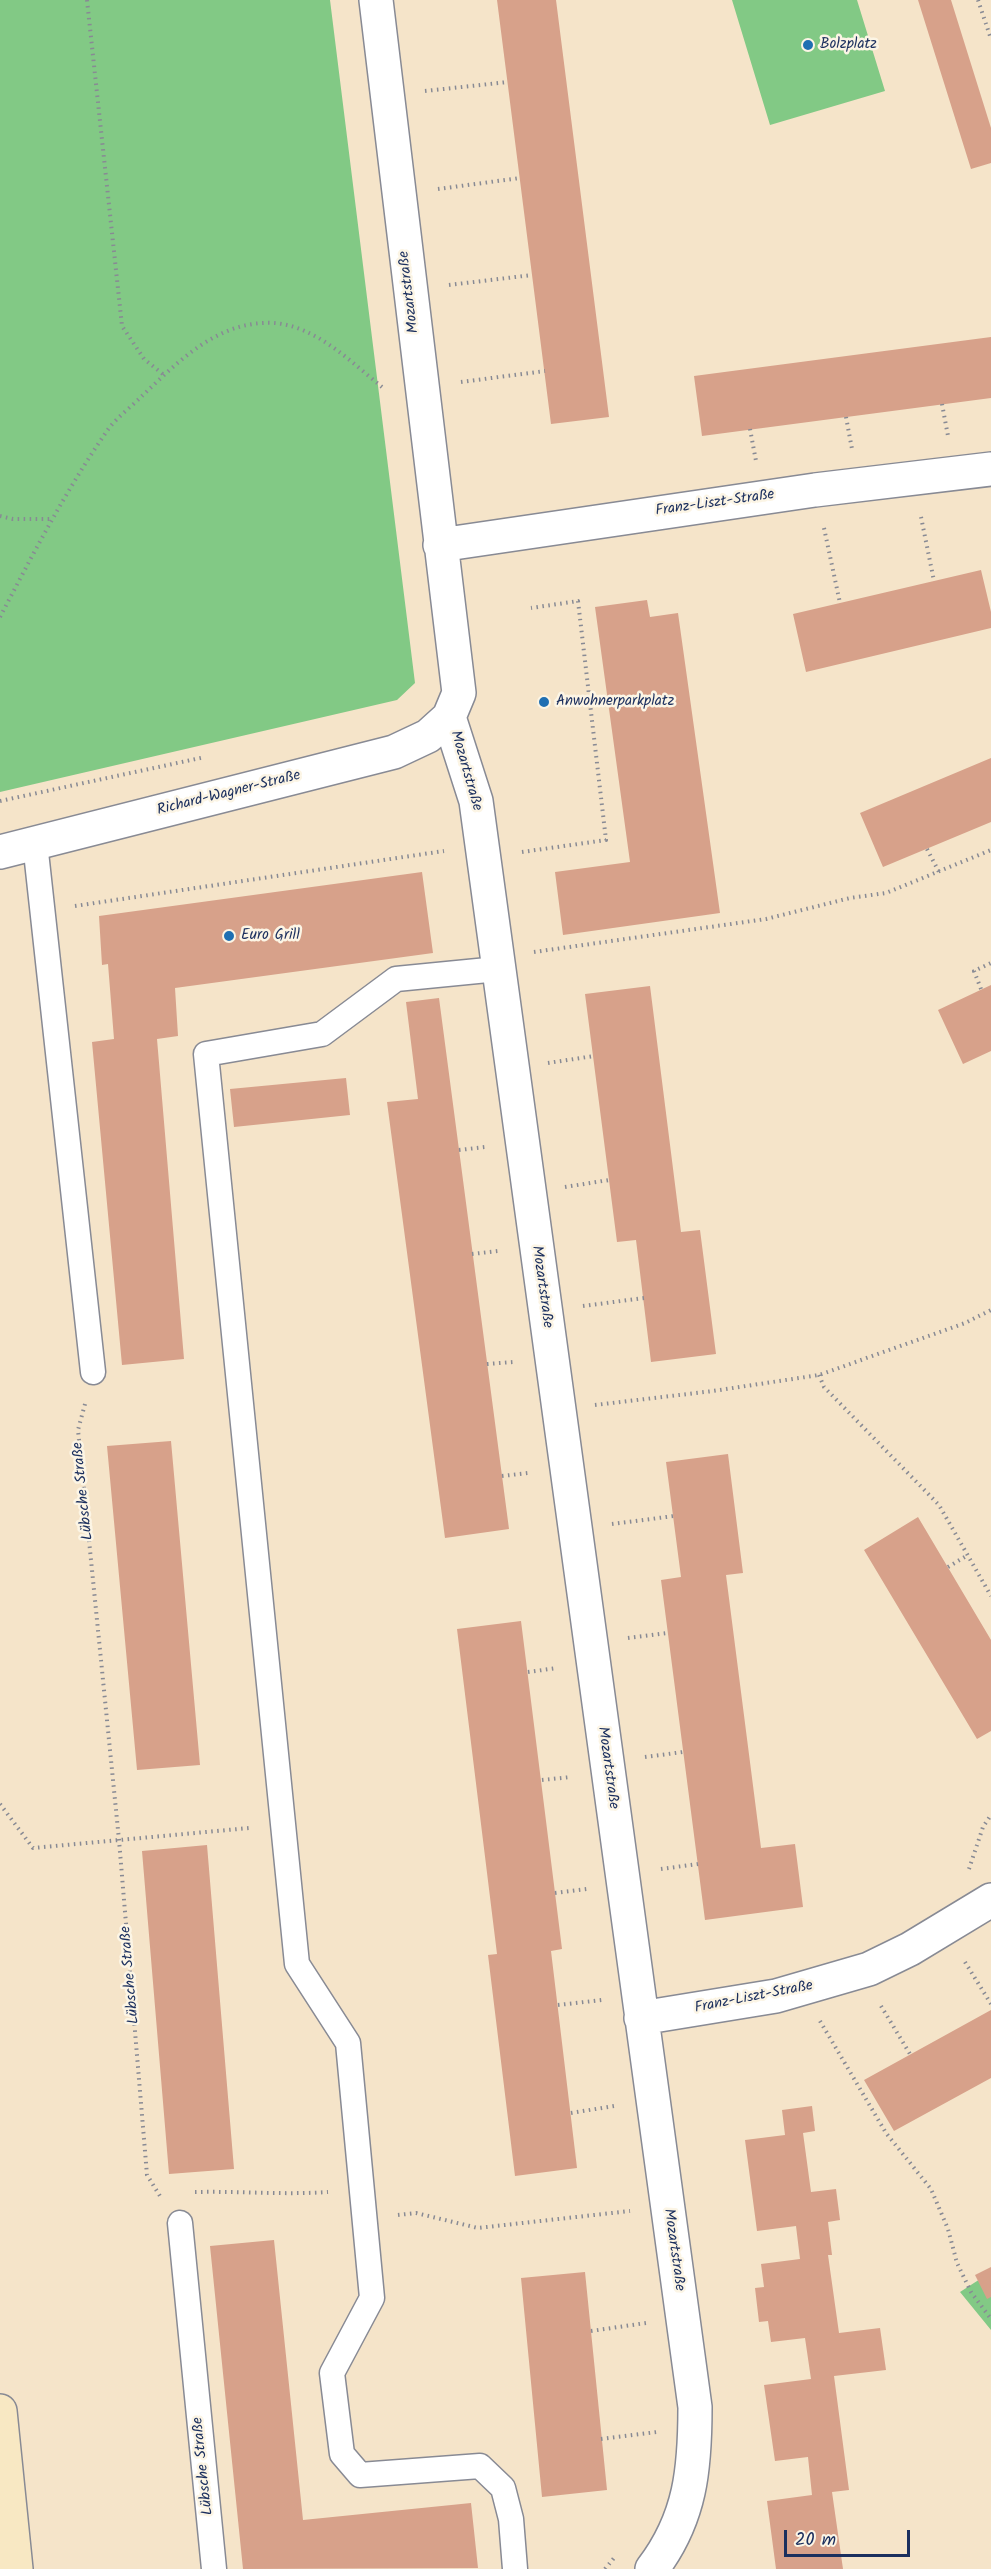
<!DOCTYPE html>
<html>
<head>
<meta charset="utf-8">
<style>
	body { margin:0 }
	#map { position:relative; width:991px; height:2569px; overflow:hidden; background:#f5e4c9; font-family:Kalam,sans-serif }
	canvas { display:block }
	.scale { position:absolute; left:784px; top:2530px; width:126px; height:27px; box-sizing:border-box; border:3px solid #1b2f5e; border-top:0; padding-left:8px; font-size:18px; line-height:21px; white-space:nowrap; color:#1b2f5e; -webkit-text-stroke:4px #fcf5e5; paint-order:stroke }
</style>
</head>
<body>
<div id="map">
<canvas width="991" height="2569"></canvas>
<div class="scale">20 m</div>
</div>
<script>
const c = document.querySelector('canvas').getContext('2d');
c.lineJoin = 'round';
function fill(path, color) {
  c.fillStyle = color;
  c.fill(path, 'evenodd');
}
function stroke(path, color, width, dash) {
  c.strokeStyle = color;
  c.lineWidth = width;
  c.lineCap = dash ? 'butt' : 'round';
  c.setLineDash(dash || []);
  c.stroke(path);
}
function label(font, color, halo, rows, align = 'center') {
  c.font = font + ' Kalam,sans-serif';
  c.lineWidth = 5;
  c.setLineDash([]);
  c.textBaseline = 'middle';
  c.strokeStyle = halo;
  c.fillStyle = color;
  for (const [text, x, y, turn = 0] of rows) {
    c.save();
    c.translate(x, y);
    c.rotate((+turn || 0) * Math.PI / 180);
    c.textAlign = isNaN(turn) ? turn : align;
    if (halo) c.strokeText(text, 0, 0);
    c.fillText(text, 0, 0);
    c.restore();
  }
}
fill(new Path2D(`
	M0 0H330L415 683 397 700 0 792Z
	M732 0H857L885 91 770 125Z
	M991 2272V2330L960 2292Z`), '#82c985');
fill(new Path2D(`
	M497 0H556L609 417 551 424Z
	M918 0H951L991 128V163L971 169Z
	M991 337V398L702 436 694 376Z
	M981 570 991 612V628L806 672 793 614Z
	M647 600 650 617 678 613 720 913 563 935 555 872 630 862 595 607Z
	M991 758V822L883 867 860 813Z
	M422 872 433 953 175 988 178 1036 157 1039 184 1359 122 1365 92 1042 114 1039 108 964 102 965 99 916Z
	M991 985V1051L963 1064 938 1010Z
	M650 986 681 1232 700 1230 716 1354 651 1362 636 1240 617 1242 585 994Z
	M439 998 509 1529 445 1538 387 1102 418 1099 406 1002Z
	M346 1078 350 1115 234 1127 230 1089Z
	M171 1441 200 1765 137 1770 107 1446Z
	M728 1454 743 1573 726 1575 761 1848 795 1844 803 1907 705 1920 661 1580 681 1577 666 1462Z
	M918 1517 991 1640V1731L977 1739 864 1550Z
	M521 1621 562 1949 551 1951 577 2168 515 2176 488 1955 497 1954 457 1629Z
	M207 1845 234 2169 169 2174 142 1851Z
	M991 2010V2078L894 2131 864 2080Z
	M812 2106 815 2131 803 2133 811 2192 836 2189 840 2220 828 2222 832 2255H828L839 2333 880 2328 886 2370 834 2376 849 2490 832 2492 843 2569H776L767 2501 812 2495 808 2457 775 2461 764 2385 811 2379 805 2338 771 2342 768 2321 759 2322 755 2288 764 2287 761 2264 800 2259 796 2226 757 2231 745 2140 785 2135 782 2110Z
	M274 2240 303 2520 471 2503 478 2568 243 2569 210 2246Z
	M991 2267V2297L987 2299 975 2275Z
	M585 2272 607 2490 542 2497 521 2278Z`), '#d7a18a');
const lane = new Path2D(`
	M35 843 93 1372
	M498 969 396 979 322 1034 206 1054 297 1964 348 2043 372 2298 332 2373 342 2454 360 2475 480 2466 503 2488 511 2519 515 2569
	M180 2223 214 2569`);
const street = new Path2D(`
	M376 0 459 693 449 717 476 801 695 2407C695 2468 691 2518 652 2569
	M440 545 815 490 991 469
	M0 852 394 752 428 736 449 717
	M641 2018 776 1996 869 1969 910 1949 991 1900`);
const secondary = new Path2D(`
	M0 2411 16 2569`);
stroke(lane, '#888a94', 27);
stroke(street, '#888a94', 36);
stroke(secondary, '#888a94', 36);
stroke(new Path2D(`
	M87 0 122 326 144 359 164 375
	M978 0 991 39
	M425 91 508 82
	M438 189 520 178
	M449 285 532 275
	M461 382 545 371
	M942 404 948 436
	M846 417 852 449
	M750 429 756 461
	M0 516 13 519H51
	M921 517 934 581
	M824 528 840 603
	M0 617C33 554 66 490 107 431 116 418 131 407 142 396 179 361 218 320 274 323 316 326 351 362 382 387
	M0 801 205 757
	M927 849 939 872
	M522 852 606 840 578 601 531 608
	M75 906 444 851
	M534 952 766 919 850 898 886 893 991 850
	M981 989 974 971 991 963
	M548 1063 594 1056
	M459 1150 485 1147
	M565 1187 609 1180
	M472 1254 498 1251
	M583 1306 644 1298
	M487 1364 513 1362
	M819 1375 824 1387 939 1505 991 1596
	M85 1404 78 1430 119 1840 147 2175 160 2196
	M595 1405 713 1391 819 1375 965 1323 991 1310
	M502 1476 528 1473
	M612 1524 674 1516
	M948 1567 968 1555
	M628 1638 668 1633
	M528 1672 557 1668
	M645 1757 683 1752
	M542 1780 571 1777
	M0 1804 33 1848 249 1828
	M661 1869 698 1864
	M969 1869 983 1827 991 1815
	M555 1893 587 1889
	M965 1962 991 2004
	M558 2005 602 2000
	M881 2006 910 2054
	M820 2021 886 2133 931 2189 948 2229 957 2263 971 2292 991 2319
	M571 2113 614 2106
	M195 2192C239 2191 283 2195 328 2192
	M398 2215 416 2213 478 2228 630 2211
	M591 2331 646 2323
	M601 2439 657 2432
	M605 2569 614 2558`), '#888a94', 4, [1.5, 4.5]);
stroke(lane, '#fff', 24);
stroke(street, '#fff', 33);
stroke(secondary, '#f8e8c3', 33);
for (const [x, y, r, color] of [
	[808,45,6,"#1f6fb2"],
	[544,702,6,"#1f6fb2"],
	[229,936,6,"#1f6fb2"]
]) {
  const dot = new Path2D();
  dot.arc(x, y, r, 0, 2 * Math.PI);
  c.fillStyle = color;
  c.fill(dot);
  stroke(dot, '#fcf5e5', 2);
}
label('15px', '#1b2f5e', '#fcf5e5', [
	["Bolzplatz",820,45],
	["Anwohnerparkplatz",556,702],
	["Euro Grill",241,936]
], 'left');
label('15px', '#1b2f5e', '#fcf5e5', [
	["Mozartstraße",410,292,-97],
	["Franz-Liszt-Straße",715,504,-8],
	["Mozartstraße",465,771,74],
	["Richard-Wagner-Straße",229,794,-14],
	["Mozartstraße",541,1287,82],
	["Lübsche Straße",84,1491,-96],
	["Mozartstraße",607,1768,82],
	["Lübsche Straße",131,1975,-95],
	["Franz-Liszt-Straße",754,1998,-11],
	["Mozartstraße",673,2250,82],
	["Lübsche Straße",204,2466,-96]
]);
</script>
</body>
</html>
